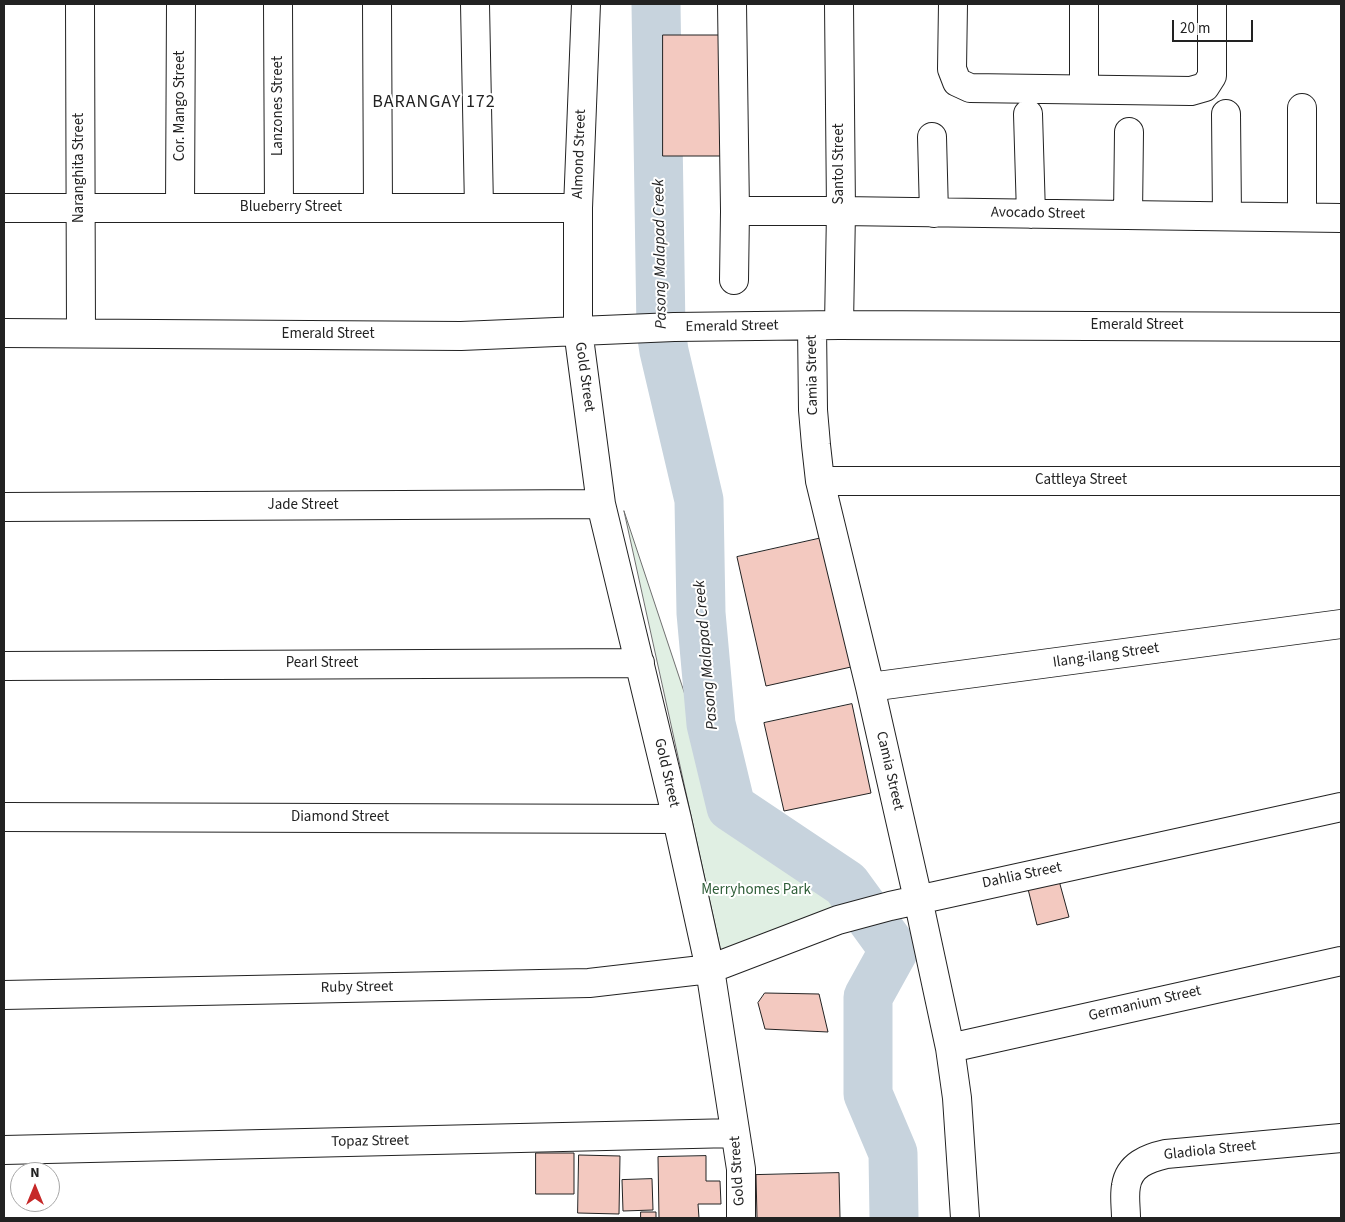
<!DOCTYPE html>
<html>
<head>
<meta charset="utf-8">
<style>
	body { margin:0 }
	#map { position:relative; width:1345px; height:1222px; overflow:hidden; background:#fff; font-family:"Source Sans 3",sans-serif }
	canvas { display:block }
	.frame { position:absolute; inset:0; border:5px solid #222; pointer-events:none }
	.north { position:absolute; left:10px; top:1162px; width:50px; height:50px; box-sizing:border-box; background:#fff; border:1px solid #a7a7a7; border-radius:50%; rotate:0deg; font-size:14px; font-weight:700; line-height:20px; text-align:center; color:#222 }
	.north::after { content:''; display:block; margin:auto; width:18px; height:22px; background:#c62828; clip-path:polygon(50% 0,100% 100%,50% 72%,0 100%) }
	.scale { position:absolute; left:1172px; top:20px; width:81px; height:22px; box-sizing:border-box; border:2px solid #222; border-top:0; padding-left:6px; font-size:15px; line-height:18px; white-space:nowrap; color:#222; -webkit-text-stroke:4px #fff; paint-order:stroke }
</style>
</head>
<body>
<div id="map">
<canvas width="1345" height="1222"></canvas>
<div class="frame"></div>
<div class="north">N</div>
<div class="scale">20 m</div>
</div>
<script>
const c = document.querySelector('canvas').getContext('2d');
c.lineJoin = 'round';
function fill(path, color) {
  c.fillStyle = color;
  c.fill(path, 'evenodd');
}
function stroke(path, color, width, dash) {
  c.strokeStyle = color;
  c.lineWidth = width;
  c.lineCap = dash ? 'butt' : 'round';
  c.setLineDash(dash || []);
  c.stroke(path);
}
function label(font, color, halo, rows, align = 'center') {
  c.font = font + ' "Source Sans 3",sans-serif';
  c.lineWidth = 4;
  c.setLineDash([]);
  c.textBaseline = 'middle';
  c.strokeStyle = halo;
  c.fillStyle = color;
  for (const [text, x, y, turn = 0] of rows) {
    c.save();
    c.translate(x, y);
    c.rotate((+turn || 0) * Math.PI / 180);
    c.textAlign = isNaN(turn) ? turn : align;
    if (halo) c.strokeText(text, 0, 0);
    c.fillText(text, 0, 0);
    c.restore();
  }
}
const green = new Path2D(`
	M624 511 726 818 811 870 835 887 848 912 721 950Z`);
fill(green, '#e0efe3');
stroke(green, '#6f6f6f', 1);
stroke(new Path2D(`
	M656 4 661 331 664 351 699 500 701 613 711 724 731 807 846 884 894 950 868 997V1094L893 1153 894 1218`), '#c7d3dd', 49);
const building = new Path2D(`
	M663 35H727V156H663Z
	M822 538 851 667 766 686 737 557Z
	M852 704 871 793 784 811 764 723Z
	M1058 877 1069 917 1037 925 1027 885Z
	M765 993 819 994 828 1032 765 1029 758 1003Z
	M536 1153H574V1194H536Z
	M579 1155 620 1156 619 1214 578 1213Z
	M706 1156V1181H720L721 1204H698L699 1218H659L658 1157Z
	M839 1173 840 1218H757L756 1175Z
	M652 1179 653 1210 623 1211 622 1180Z
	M641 1212H656V1218H641Z`);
fill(building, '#f3c9c0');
stroke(building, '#222', 1);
const minor = new Path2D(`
	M80 4 81 333
	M278 4 279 208
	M377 4 378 208
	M475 4 479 208
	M586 4 578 208V330L601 504 677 819 710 969 741 1169V1218
	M732 4 735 211 734 280
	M953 4 952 69 957 82 970 88 1191 91 1205 87 1212 76V4
	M1084 89V4
	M1302 108V217
	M1028 114 1031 214
	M1226 114 1227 216
	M932 137 934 213
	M4 208H578
	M180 208 181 4
	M735 211H841L1341 218
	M1128 215 1129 132
	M839 325 841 211 839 4
	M812 326 813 410 816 445 820 481 870 687 918 899 950 1048 957 1098 965 1218
	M4 333 461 336 674 327 839 325 1341 327
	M820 481H1341
	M4 507 601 504
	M4 666 640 663
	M870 687 1341 624
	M4 817 677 819
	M4 995 589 983 710 969 838 920 890 906 1341 807
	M950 1048 1341 961
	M4 1150 735 1133
	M1126 1218C1126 1208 1124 1196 1126 1186 1129 1165 1148 1158 1166 1154L1341 1138`);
stroke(minor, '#222', 30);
stroke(minor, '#fff', 28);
label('15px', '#222', '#fff', [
	["Cor. Mango Street",181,106,-90],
	["Lanzones Street",279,106,-90],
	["Almond Street",580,154,-88],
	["Santol Street",840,164,-90],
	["Naranghita Street",80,168,-90],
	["Blueberry Street",291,208],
	["Avocado Street",1038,214,1],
	["Emerald Street",1137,326],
	["Emerald Street",732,327,-1],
	["Emerald Street",328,335],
	["Camia Street",813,375,-91],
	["Gold Street",584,377,82],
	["Cattleya Street",1081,481],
	["Jade Street",303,506],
	["Ilang-ilang Street",1106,656,-8],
	["Pearl Street",322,664],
	["Camia Street",889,771,77],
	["Gold Street",666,773,77],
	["Diamond Street",340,818],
	["Dahlia Street",1022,876,-12],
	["Ruby Street",357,988,-1],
	["Germanium Street",1145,1004,-13],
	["Topaz Street",370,1142,-1],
	["Gladiola Street",1210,1151,-6],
	["Gold Street",738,1171,-94]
]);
label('15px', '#2f5e38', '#fff', [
	["Merryhomes Park",756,891]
]);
label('italic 16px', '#222', '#fff', [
	["Pasong Malapad Creek",661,254,-91],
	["Pasong Malapad Creek",707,655,-95]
]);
c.letterSpacing = '1px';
label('18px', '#222', '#fff', [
	["BARANGAY 172",434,103]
]);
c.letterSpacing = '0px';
</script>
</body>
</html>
